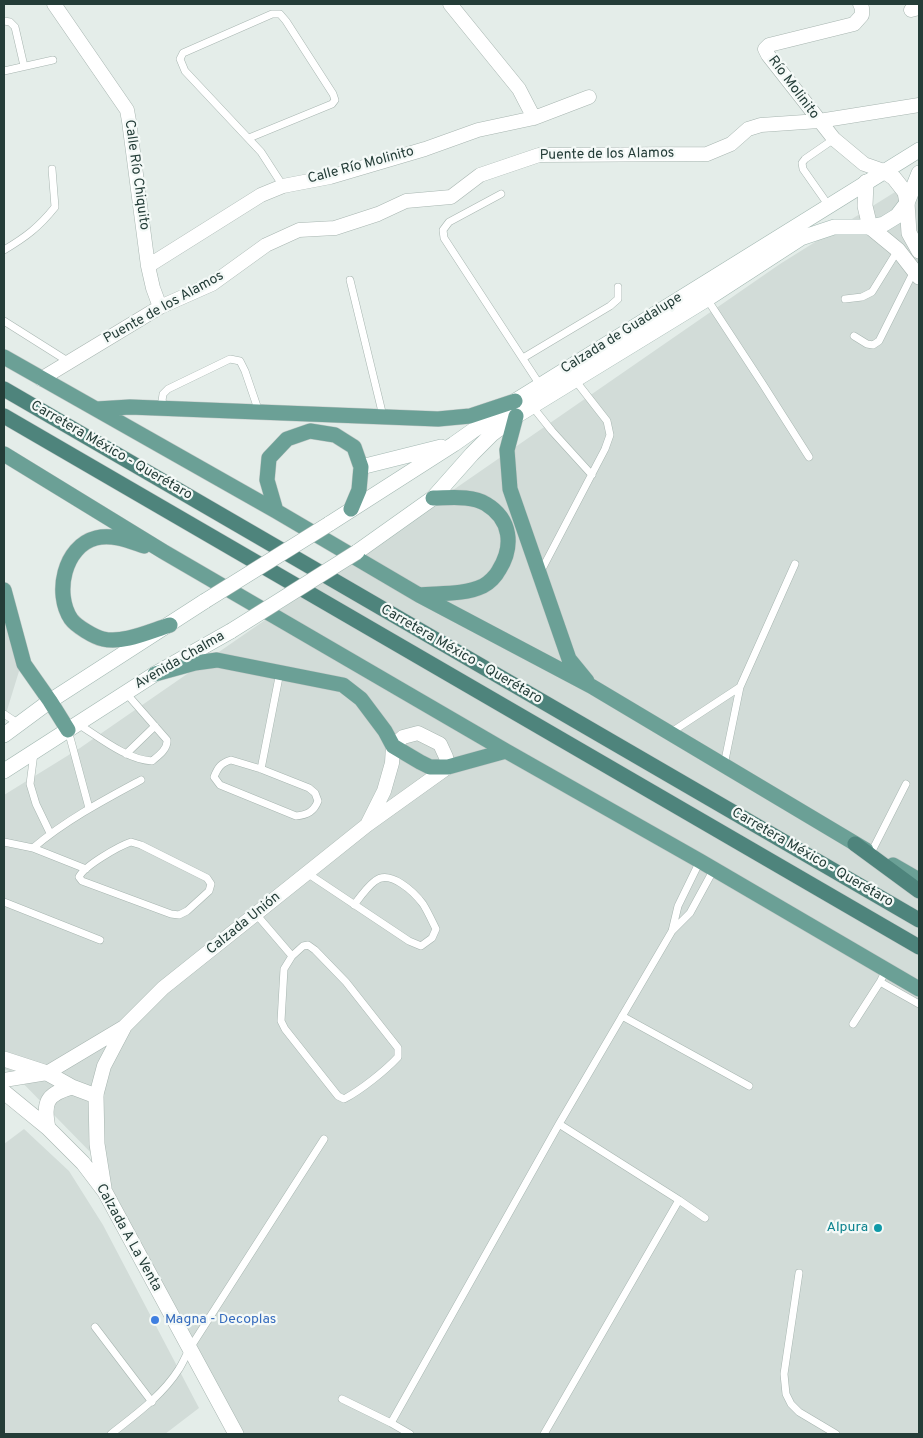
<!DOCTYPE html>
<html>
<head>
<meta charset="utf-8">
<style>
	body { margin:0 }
	#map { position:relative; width:923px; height:1438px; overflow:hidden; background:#e4ede9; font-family:Overpass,sans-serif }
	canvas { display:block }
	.frame { position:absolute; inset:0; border:5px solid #243d38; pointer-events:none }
</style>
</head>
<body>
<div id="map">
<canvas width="923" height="1438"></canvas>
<div class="frame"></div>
</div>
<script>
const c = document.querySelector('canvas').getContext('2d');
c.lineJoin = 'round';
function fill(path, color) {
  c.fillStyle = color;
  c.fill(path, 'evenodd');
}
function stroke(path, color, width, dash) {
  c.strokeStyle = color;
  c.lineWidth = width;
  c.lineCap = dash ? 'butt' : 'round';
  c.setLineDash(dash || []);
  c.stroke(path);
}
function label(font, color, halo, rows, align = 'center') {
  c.font = font + ' Overpass,sans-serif';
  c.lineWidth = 4.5;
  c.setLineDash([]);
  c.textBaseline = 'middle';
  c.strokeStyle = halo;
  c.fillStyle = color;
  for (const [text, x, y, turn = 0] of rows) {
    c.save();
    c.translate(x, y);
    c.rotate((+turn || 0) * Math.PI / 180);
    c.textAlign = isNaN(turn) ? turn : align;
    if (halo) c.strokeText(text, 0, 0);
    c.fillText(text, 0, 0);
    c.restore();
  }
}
fill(new Path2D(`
	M919 177V1434H237L97 1159 12 1072 4 1069V795L80 748 780 264Z
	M4 613 20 668 4 720Z
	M24 1129 69 1171 103 1225 199 1408 165 1434H4V1144Z`), '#d2dcd8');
const service = new Path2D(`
	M4 21 10 22 15 27 24 66
	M4 71 53 60
	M249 138 332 104 335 100 333 94 286 21 280 14H272L183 53 180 59 185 71 261 152 283 186
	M501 194 449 222 443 230 444 238 540 385
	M829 206 803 169 802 163 805 159 834 139
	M4 250C26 237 39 227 55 207L52 169
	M350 280 383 416
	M707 299 762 383 809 457
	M845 299 862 297 872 292 898 250
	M4 321 69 362
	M854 336 867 344 873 345 879 341 914 271
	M523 358 610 306 618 299V287
	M532 406 552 431 592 475
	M166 408 162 401 163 394 168 389 230 359 240 361 245 371 259 412
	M540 573 605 449 610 435 607 421 575 380
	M4 714 19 724
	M78 724C99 737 127 760 152 761 158 756 168 749 167 740L126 693
	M68 730 89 808
	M670 733 740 687
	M34 753 30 784 36 804 50 833
	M126 754 155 726
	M231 760 261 769 309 788 315 793 318 801C314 811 308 815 296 816L220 785 214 777C218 767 221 763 231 760Z
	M724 765 740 687 795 564
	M261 769 280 672
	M4 842 33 848 86 869
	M131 842 141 845 207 878 211 884 209 891 187 911 179 915 171 914 82 881 79 877C84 866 119 846 131 842Z
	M33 848C66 820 104 800 141 780
	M871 853 906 784
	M307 873 409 941 421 946 432 938 436 929C432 921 428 912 423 904 414 892 390 869 375 881 367 887 360 897 354 905
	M4 902 100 940
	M256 914 292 956
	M672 931 678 906 700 861
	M308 945 315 950 346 982 398 1048V1057C385 1071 361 1090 344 1099L338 1096 285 1029 281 1021 284 969 292 956 303 946Z
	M886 970 880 982 919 1004
	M622 1016 749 1086
	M853 1024 880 982
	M559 1124 679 1200 705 1218
	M799 1273 784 1374 786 1394 791 1404 799 1412 836 1434
	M95 1327 152 1402
	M342 1399 391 1423 410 1434
	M391 1423 559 1124 672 931 690 913 714 869
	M111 1434C135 1415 162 1396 179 1369 183 1363 186 1355 190 1348L324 1139
	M544 1434 679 1200`);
const minor = new Path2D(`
	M54 4 127 110 129 121 148 266 153 288 160 307
	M450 4 519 89 534 118
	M860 4 862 8V15L854 24 769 45 765 49 768 55 834 139 864 164 884 171
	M911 10 919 8
	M148 266 261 195 283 186 330 177 425 149 478 130 534 118 589 97
	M41 379 160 307 212 284 266 245 299 230 335 228 378 214 406 201 451 197 480 175 539 155 707 154 731 144 748 129 761 125 819 121 919 105
	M4 1080 47 1073 124 1027 163 988 307 873 367 825 448 767 446 757 440 744 418 733 403 737 393 746 392 763 384 791 367 825
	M96 1096 104 1066 124 1028`);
const tertiary = new Path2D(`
	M884 171 894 178 905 192 907 203 909 233 919 251
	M866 182 865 206 870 227 898 250 919 277
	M4 1059 47 1073 72 1087 96 1096 97 1144 104 1188
	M4 1092 48 1128 83 1163 105 1192 236 1434
	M48 1128C43 1103 46 1094 72 1087`);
const secondary = new Path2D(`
	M361 467 441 447
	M329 524 454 444 515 401 919 150
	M357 552 433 498 472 454 492 434 516 416 707 299 801 238 834 227H870L884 224 897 216 907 203 919 173
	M4 735 50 701 205 601
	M4 771 155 674 231 631`);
const primary = new Path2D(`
	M4 357 276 511 419 595 591 686 866 850
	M97 409 130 407 438 419 470 416 515 401
	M516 416 507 450 510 489 569 659 587 681
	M4 454 164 552 506 751 700 861 919 989
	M276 511 267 480 269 458 287 439 310 431 335 435 354 447 361 467 359 490 351 509
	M144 546C129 541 113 534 96 538 64 546 54 594 71 619 76 626 94 637 103 639 123 644 150 631 170 625
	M4 590 24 664 50 701 68 730
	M419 595C440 593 464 595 483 586 489 583 496 576 499 570 514 546 511 519 486 504 472 495 449 498 433 498
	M155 674 195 663 217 660 343 685 361 699 385 731 393 746 420 762 430 767H448L506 751
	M893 865 919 880`);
const trunk = new Path2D(`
	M4 389 919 920
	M4 416 919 947
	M855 844 919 891`);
stroke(service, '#a7b5b0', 8);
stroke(minor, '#a7b5b0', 15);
stroke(tertiary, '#a7b5b0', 16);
stroke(secondary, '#a3b8b2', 16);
stroke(primary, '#c2c9c7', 16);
stroke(trunk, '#c2c9c7', 16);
stroke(service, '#fff', 7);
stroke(minor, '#fff', 14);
stroke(tertiary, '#fff', 15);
stroke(secondary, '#fff', 15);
stroke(primary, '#6ba096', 15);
stroke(trunk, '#4e847c', 15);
const secondaryBridge = new Path2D(`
	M205 601 329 524
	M231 631 357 552`);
stroke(secondaryBridge, '#a3b8b2', 16, []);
stroke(secondaryBridge, '#fff', 15);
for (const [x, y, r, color] of [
	[878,1228,5,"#0f9aa8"],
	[155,1320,5,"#3f7fe0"]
]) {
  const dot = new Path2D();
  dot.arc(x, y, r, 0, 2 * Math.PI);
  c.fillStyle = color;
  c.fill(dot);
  stroke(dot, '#f4f9f7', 2);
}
label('14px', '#243d38', '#f4f9f7', [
	["Río Molinito",793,88,53],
	["Puente de los Alamos",607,155,-1],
	["Calle Río Molinito",361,166,-15],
	["Calle Río Chiquito",136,175,82],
	["Puente de los Alamos",164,308,-29],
	["Calzada de Guadalupe",622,334,-32],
	["Carretera México - Querétaro",111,451,30],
	["Carretera México - Querétaro",461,655,30],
	["Avenida Chalma",180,661,-30],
	["Carretera México - Querétaro",812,858,30],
	["Calzada Unión",244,924,-39],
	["Calzada A La Venta",128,1238,61]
]);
label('14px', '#0d838f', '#f4f9f7', [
	["Alpura",868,1228]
], 'right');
label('14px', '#366cbe', '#f4f9f7', [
	["Magna - Decoplas",165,1320]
], 'left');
</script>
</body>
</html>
